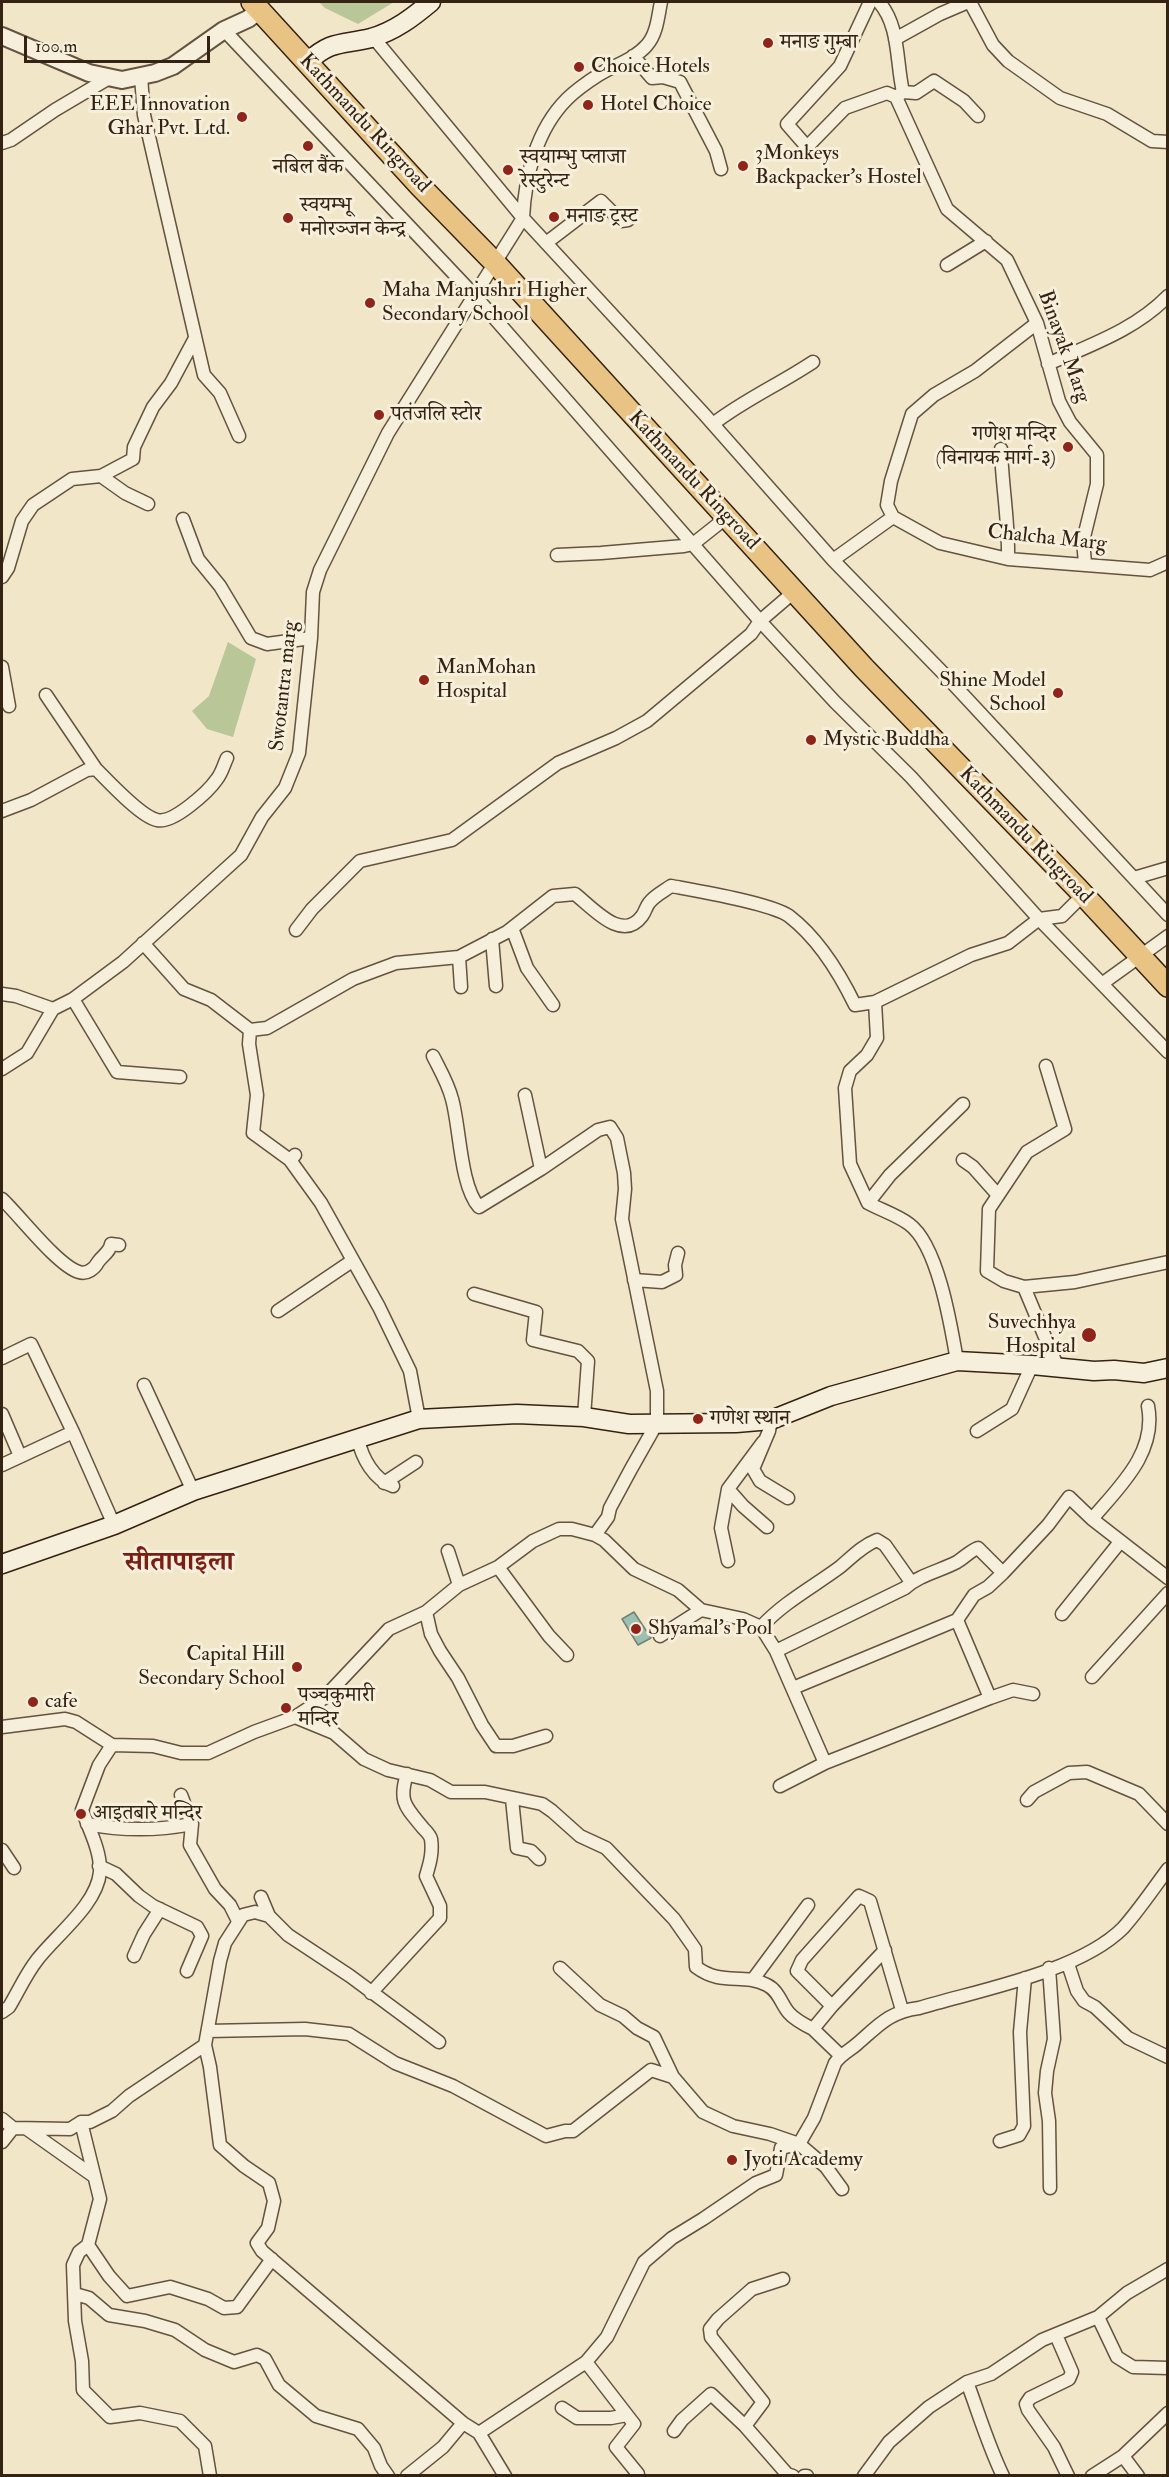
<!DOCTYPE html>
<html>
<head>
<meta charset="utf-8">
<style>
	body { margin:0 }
	#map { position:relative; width:1169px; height:2477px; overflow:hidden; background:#f1e6c8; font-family:"IM FELL Double Pica",serif }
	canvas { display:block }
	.frame { position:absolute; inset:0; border:3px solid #342212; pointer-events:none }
	.scale { position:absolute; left:24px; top:36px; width:186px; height:27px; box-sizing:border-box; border:3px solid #342212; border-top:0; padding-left:8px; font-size:18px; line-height:21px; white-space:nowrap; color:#342212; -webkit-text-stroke:4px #f6efdb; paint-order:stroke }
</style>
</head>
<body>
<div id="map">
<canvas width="1169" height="2477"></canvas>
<div class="frame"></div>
<div class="scale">100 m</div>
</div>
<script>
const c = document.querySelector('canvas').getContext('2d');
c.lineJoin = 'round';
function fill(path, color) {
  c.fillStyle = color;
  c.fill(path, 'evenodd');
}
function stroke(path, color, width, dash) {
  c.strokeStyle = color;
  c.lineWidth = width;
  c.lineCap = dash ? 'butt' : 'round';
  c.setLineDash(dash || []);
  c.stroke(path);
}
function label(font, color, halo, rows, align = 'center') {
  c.font = font + ' "IM FELL Double Pica","Noto Serif Devanagari",serif';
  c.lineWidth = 6;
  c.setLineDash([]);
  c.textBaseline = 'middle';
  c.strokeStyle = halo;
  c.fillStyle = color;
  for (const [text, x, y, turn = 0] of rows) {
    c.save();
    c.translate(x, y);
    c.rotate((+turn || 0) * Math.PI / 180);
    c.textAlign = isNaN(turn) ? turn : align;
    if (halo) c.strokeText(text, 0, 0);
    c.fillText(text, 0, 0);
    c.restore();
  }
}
fill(new Path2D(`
	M319 2H394L358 24 325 8Z
	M228 642 256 659 233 737 207 729 192 711 209 696Z`), '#b8c698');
const water = new Path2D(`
	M634 1612 651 1638 638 1645 622 1619Z`);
fill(water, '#9bc0b2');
stroke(water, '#728172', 1.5);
const minor = new Path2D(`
	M870 2 840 66 787 124 807 147 845 108 887 93 896 97
	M879 2C900 26 896 62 903 92L896 97 947 209 1007 260 1037 323 1059 401 1070 422 1097 455V484L1083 541 1085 563
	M970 2 993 45 1008 61 1060 98 1107 114 1152 141 1168 142
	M224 30 475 296 760 621 835 702 911 777 1039 919 1168 1052
	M373 37 523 218 704 414 833 560 943 673 1168 915
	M895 39 940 14 968 2
	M633 56 652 78 663 77 680 82 716 151 721 169
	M141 77 144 115 204 375 220 393 239 436
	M903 92 916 93 934 81 964 101 978 116
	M2 143 11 140 55 110 109 78
	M546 243 601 201 621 221 628 220
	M947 265 986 241
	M1048 364C1090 345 1135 330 1168 296
	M713 424C744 400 780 384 813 362
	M1001 449C1002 486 1009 522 1008 559
	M101 476 125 493 148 504
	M893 517 887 505 891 481 912 414 934 395 975 371 1037 323
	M183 519 198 559 220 586 251 638 267 644 311 638
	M557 555 601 553 684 546 693 544 727 517
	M833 560 893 517 940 543 1008 559 1150 570 1168 562
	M2 577 8 568 22 521 33 505 72 479 101 476 133 459 134 447 153 407 171 383 194 340
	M2 667 9 706
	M46 695 96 769
	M2 811 31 800 87 770 96 769C108 781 141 817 157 820 173 824 208 792 217 779 222 773 224 764 227 758
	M1134 878 1168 868
	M512 928 527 968 553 1005
	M296 930 312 909 360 861 452 840 558 763 616 738 647 721 751 634 760 621 795 591
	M492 939 496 986
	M143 943 184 989 211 1000 250 1030 267 1028 353 979 396 963 459 957 507 932 553 896 575 894C593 908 622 943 642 916 645 912 646 907 649 903 654 896 664 891 671 886 698 891 770 903 789 916 819 939 839 972 855 1005L875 1002 971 955 1008 943 1039 919 1062 916 1083 895
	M459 957 461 987
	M1103 983 1168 936
	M2 994 16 996 53 1009
	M73 999 117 1072 180 1077
	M875 1002 877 1038 867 1055 850 1071 845 1088 850 1164 868 1203 890 1175 963 1104
	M250 1030 249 1044 257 1095 253 1133 290 1160
	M433 1056C440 1070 448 1083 452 1099 460 1127 460 1186 479 1207L541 1169 598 1130 610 1127 617 1138 624 1173 625 1189 622 1219 657 1391V1423L631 1469 610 1508 608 1517 595 1535
	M1046 1066 1065 1129 1027 1152 989 1209 987 1271 1004 1281 1024 1287 1075 1282 1168 1262
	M2 1069 27 1053 53 1009 73 999 123 962 241 855 262 817 285 788 299 753 311 638 313 592 320 570 388 433 523 218C525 177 536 130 567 99 576 90 589 81 600 74 615 65 635 59 647 45 657 34 658 16 661 2
	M525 1095 541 1169
	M295 1155 290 1160 321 1203 379 1307 410 1371 419 1419
	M963 1160 973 1167 997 1194
	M2 1199C20 1216 58 1266 79 1272 87 1275 95 1268 98 1262 103 1255 110 1252 111 1244L119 1245
	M868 1203C881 1210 897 1215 909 1224 938 1245 951 1326 957 1361
	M634 1280 662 1282 676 1275 675 1265 678 1253
	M1024 1287 1058 1368
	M474 1294 536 1312 533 1340 578 1351 588 1361 584 1417
	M278 1311 352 1261
	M2 1358 31 1344 73 1432 2 1465
	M144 1385 193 1491
	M2 1414 20 1456
	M771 1420 769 1431 753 1469 760 1481 788 1498
	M977 1431 1012 1409 1032 1365
	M73 1432 114 1525
	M358 1439C362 1458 374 1480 393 1486
	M384 1483 416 1462
	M728 1489 743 1506 767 1527
	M1092 1519C1119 1487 1157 1453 1148 1406
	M448 1551 459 1585
	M728 1561 721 1528 728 1489 763 1442
	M498 1567 549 1636 567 1655
	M426 1612 431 1634 440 1651 458 1678 482 1725 496 1746H513L546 1736
	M1062 1614 1120 1542
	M957 1620 990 1698
	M761 1627C784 1602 813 1587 840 1567 852 1557 862 1546 877 1540L885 1545 911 1582
	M660 1636 701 1610
	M776 1651 905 1588C919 1575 940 1571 957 1562 965 1557 970 1551 978 1548L1003 1573
	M1092 1677 1168 1593
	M793 1688 957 1620 974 1595 988 1587 1003 1573 1048 1525 1069 1497 1092 1519 1168 1578
	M295 1717 334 1733 364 1759 388 1770 430 1780 451 1792H485L542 1804 552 1811 580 1836 606 1848 674 1919 695 1949 696 1967C723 1987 742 1972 767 1985 779 1991 781 2004 789 2013 795 2020 805 2025 813 2029
	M2 1727 65 1719 76 1722 112 1745
	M780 1786 825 1763 990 1698 1013 1690 1033 1694
	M512 1799 517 1848 531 1851 539 1859
	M1027 1800 1034 1792 1069 1773 1087 1772 1139 1794 1168 1824
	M87 1824C123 1831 156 1831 192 1824L181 1795 192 1824 190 1845 215 1889 230 1905 238 1921
	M2 1850 14 1868
	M99 1866 116 1874 139 1896 153 1906 197 1927 202 1936 187 1971
	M261 1897 269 1916 288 1935 350 1976 439 2042
	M269 1916 255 1912 243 1915 225 1943 220 1961 205 2045 210 2067 220 2145 244 2166 269 2183 274 2201 268 2228 257 2243 262 2251 463 2423 479 2433 505 2476
	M885 1950 832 2006 797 1971 802 1960 859 1896 870 1901 902 2010
	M134 1956 144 1934 160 1909
	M1068 1964 1077 1991 1084 2001 1095 2007 1128 2038 1168 2057
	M560 1968 600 2005 623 2016 637 2028 654 2037 673 2077
	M1049 1968 1054 2039 1047 2071 1045 2093 1049 2121 1050 2188
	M754 1978 808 1905
	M371 1993 440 1918V1906L426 1876C430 1863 433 1852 431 1839 430 1835 426 1831 423 1828 406 1807 398 1802 407 1774
	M832 2006 813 2029 840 2055
	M2 2012 9 2007C18 1992 26 1974 37 1960 56 1935 97 1905 100 1872 101 1851 89 1829 82 1810L99 1765 112 1745 153 1746 181 1753H208L254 1732 295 1717 324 1698 389 1629 426 1612 459 1585 498 1567 533 1541 559 1529H572L595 1535 604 1540 634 1569 678 1590 701 1610 743 1619 761 1627 776 1651 825 1763
	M208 2031 305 2029 349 2034 395 2063 453 2086 546 2136 565 2131H573L651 2070 673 2077 703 2112 733 2126 770 2134 799 2144 826 2167 842 2189
	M2 2119 13 2128
	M81 2122 100 2199 88 2245
	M27 2129 92 2175
	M1000 2141 1019 2135 1024 2126 1020 2032 1025 1978
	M2 2142 13 2128 70 2129 81 2122H90L112 2111 129 2096 205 2045
	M783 2279 752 2289 718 2319 710 2329 711 2337 763 2402 745 2426 787 2474 793 2476
	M75 2294 89 2298 109 2315 145 2321 175 2330 205 2350 234 2362 257 2355 265 2359 279 2385 316 2416 358 2429 374 2448 381 2466 388 2476
	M1098 2317 1117 2357 1133 2367 1168 2368
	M1056 2335 1072 2372 1069 2379 1030 2398 1026 2404 1028 2410 1054 2447 1068 2476
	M586 2362 627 2415
	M967 2382C979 2414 988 2445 1003 2476
	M562 2408 577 2418H611L627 2415 634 2424 616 2447 638 2474 636 2476
	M674 2431 682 2420 711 2394 745 2426
	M479 2433 586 2362 607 2337 644 2262 672 2238 703 2219 756 2183 776 2175 781 2148 799 2144 814 2118 835 2063C841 2054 849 2051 857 2044 879 2025 889 2012 919 2008 979 1990 1079 1972 1123 1928 1139 1910 1153 1889 1168 1869
	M1123 2456 1138 2476
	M210 2476 205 2446 180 2421 140 2413 110 2417 83 2390 82 2361 75 2321 73 2265 79 2252 88 2245 109 2276 127 2296 170 2287 208 2299 224 2308 237 2307 272 2259
	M407 2476 443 2447 463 2423
	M804 2476H807
	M864 2476 889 2442 929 2407 967 2382 991 2374 1042 2340 1098 2317 1127 2293 1168 2269
	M1092 2476 1123 2456 1168 2413`);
const tertiary = new Path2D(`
	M2 36 89 73 122 80 155 73 173 66 224 30 248 19 260 10`);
const secondary = new Path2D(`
	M308 62C331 40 342 45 371 38 395 31 413 17 431 2
	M2 1564 114 1525 193 1491 419 1419 517 1414 584 1417 629 1424 736 1423 771 1420 831 1396 957 1361 1032 1365 1094 1371 1114 1370 1144 1373 1168 1368`);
const trunk = new Path2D(`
	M252 2 420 186 496 264 864 668 1077 888 1168 986`);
stroke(minor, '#635340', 15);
stroke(tertiary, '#635340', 20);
stroke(secondary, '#342212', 21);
stroke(trunk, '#342212', 24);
stroke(minor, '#f6efdb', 12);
stroke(tertiary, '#f6efdb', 16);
stroke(secondary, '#f6efdb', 18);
stroke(trunk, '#e8c384', 21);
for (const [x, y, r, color] of [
	[768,43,6,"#8f2418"],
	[579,67,6,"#8f2418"],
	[588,105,6,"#8f2418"],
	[242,117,6,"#8f2418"],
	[308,146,6,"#8f2418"],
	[743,166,6,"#8f2418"],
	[508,170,6,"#8f2418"],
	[554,217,6,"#8f2418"],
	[288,218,6,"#8f2418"],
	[370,303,6,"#8f2418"],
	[379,415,6,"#8f2418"],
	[1068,447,6,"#8f2418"],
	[424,680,6,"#8f2418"],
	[1058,693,6,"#8f2418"],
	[811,740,6,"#8f2418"],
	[1089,1335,8,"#8f2418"],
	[698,1419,6,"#8f2418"],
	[636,1629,6,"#8f2418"],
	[297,1667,6,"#8f2418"],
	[33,1702,6,"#8f2418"],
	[286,1708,6,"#8f2418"],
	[81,1814,6,"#8f2418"],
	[732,2160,6,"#8f2418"]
]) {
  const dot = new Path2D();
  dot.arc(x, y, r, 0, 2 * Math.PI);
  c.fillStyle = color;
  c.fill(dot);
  stroke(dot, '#f6efdb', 2);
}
label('21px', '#342212', '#f6efdb', [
	["मनाङ गुम्बा",780,43],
	["Choice Hotels",591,67],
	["EEE Innovation",230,105,"right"],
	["Ghar Pvt. Ltd.",230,129,"right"],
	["Hotel Choice",600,105],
	["3Monkeys",755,154],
	["Backpacker's Hostel",755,178],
	["स्वयाम्भु प्लाजा",520,158],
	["रेस्टुरेन्ट",520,182],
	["नबिल बैंक",308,168,"center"],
	["स्वयम्भू",300,206],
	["मनोरञ्जन केन्द्र",300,230],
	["मनाङ ट्रस्ट",566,217],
	["Maha Manjushri Higher",382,291],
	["Secondary School",382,315],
	["पतंजलि स्टोर",391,415],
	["गणेश मन्दिर",1056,435,"right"],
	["(विनायक मार्ग-३)",1056,459,"right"],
	["ManMohan",436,668],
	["Hospital",436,692],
	["Shine Model",1046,681,"right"],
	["School",1046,705,"right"],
	["Mystic Buddha",823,740],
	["Suvechhya",1076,1323,"right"],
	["Hospital",1076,1347,"right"],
	["गणेश स्थान",710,1419],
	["Shyamal's Pool",648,1629],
	["Capital Hill",285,1655,"right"],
	["Secondary School",285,1679,"right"],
	["पञ्चकुमारी",298,1696],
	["मन्दिर",298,1720],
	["cafe",45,1702],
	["आइतबारे मन्दिर",93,1814],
	["Jyoti Academy",744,2160]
], 'left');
label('21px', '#342212', '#f6efdb', [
	["Kathmandu Ringroad",364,124,47],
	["Binayak Marg",1063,347,70],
	["Kathmandu Ringroad",693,481,47],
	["Chalcha Marg",1047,539,6],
	["Swotantra marg",285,686,-84],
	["Kathmandu Ringroad",1025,836,46]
]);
label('bold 27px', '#7a1f14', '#f6efdb', [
	["सीतापाइला",179,1564]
]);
</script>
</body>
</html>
